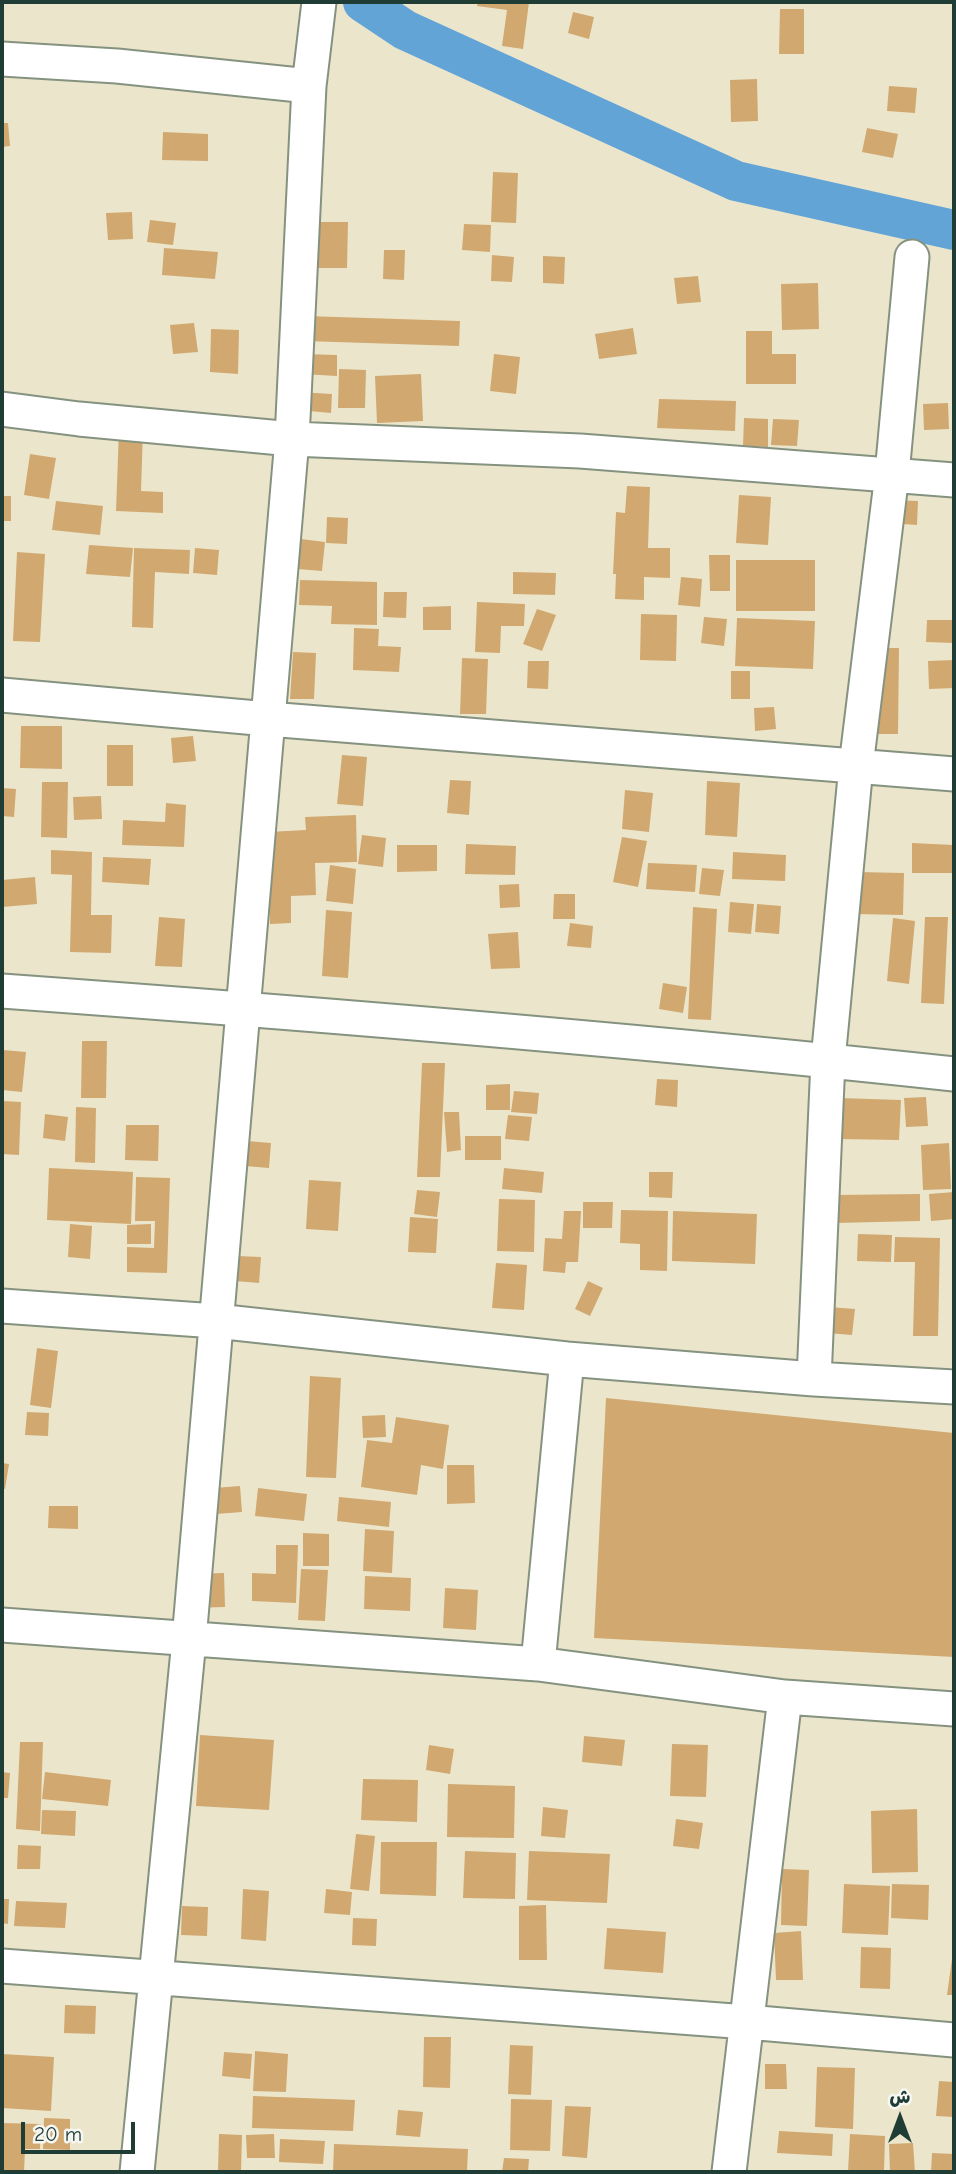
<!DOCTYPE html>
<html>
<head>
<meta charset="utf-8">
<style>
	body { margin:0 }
	#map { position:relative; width:956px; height:2174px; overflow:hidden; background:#ebe6cb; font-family:"Comic Neue","Playpen Sans Arabic",sans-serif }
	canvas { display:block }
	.frame { position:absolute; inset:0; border:4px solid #1f3d34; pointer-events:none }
	.north { position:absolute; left:865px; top:2083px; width:70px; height:70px; -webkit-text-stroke:5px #f6f6f2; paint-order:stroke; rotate:0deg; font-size:19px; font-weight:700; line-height:28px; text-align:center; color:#1f3d34 }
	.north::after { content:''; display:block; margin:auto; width:24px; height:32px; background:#1f3d34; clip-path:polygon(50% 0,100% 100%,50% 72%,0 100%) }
	.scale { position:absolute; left:21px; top:2122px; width:114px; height:32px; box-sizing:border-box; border:4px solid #1f3d34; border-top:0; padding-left:9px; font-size:21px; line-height:24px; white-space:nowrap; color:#1f3d34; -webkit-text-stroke:5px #f6f6f2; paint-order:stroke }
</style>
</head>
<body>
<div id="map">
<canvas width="956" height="2174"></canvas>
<div class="frame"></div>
<div class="north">ش</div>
<div class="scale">20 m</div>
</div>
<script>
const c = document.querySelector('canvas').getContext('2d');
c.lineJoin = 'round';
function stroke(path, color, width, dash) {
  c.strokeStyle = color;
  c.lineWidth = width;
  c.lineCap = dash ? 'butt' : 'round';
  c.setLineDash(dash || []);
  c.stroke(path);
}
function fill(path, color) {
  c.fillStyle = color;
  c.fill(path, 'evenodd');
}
stroke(new Path2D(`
	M363 2 405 30 736 181 954 230`), '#63a4d7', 40);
fill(new Path2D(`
	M478 2H529L523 49 502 46 507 10 477 6Z
	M780 9H804V54H779Z
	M573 12 594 17 589 39 568 33Z
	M757 79 758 121 731 122 730 80Z
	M889 86 917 88 915 113 887 111Z
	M2 123H8L10 146 2 147Z
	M867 128 898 134 893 158 862 152Z
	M163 132 208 134V161L162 160Z
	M493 172 518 173 516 223 491 222Z
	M132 212 133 239 108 240 106 213Z
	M150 220 176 223 173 245 147 242Z
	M319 222H348L347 268H318Z
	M464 224 491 225 490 252 462 250Z
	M164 248 218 252 215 279 162 275Z
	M384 250H405L404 280 383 279Z
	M492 255 514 257 512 282 491 281Z
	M543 256 565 257 564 284 543 283Z
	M698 276 701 302 677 304 674 278Z
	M818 283 819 329 782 330 781 284Z
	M306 316 460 321 459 346 305 341Z
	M194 323 198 352 173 354 170 325Z
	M633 328 637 354 599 359 595 334Z
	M211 329 239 330 238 374 210 372Z
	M746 331H772V354H796V384H746Z
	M303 354 337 355V376L302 374Z
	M494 354 520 357 516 394 490 391Z
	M339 369 366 370 365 408H338Z
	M421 374 423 421 377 423 375 376Z
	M299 392 332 394 331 413 298 410Z
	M659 399 736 401 735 431 657 428Z
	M948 403 949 429 924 430 923 404Z
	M744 418 768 419V447L743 446Z
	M773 419 799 420 797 446 771 445Z
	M119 429 143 430 141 491 163 492V513L116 511Z
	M30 454 56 458 49 499 24 495Z
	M627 486 650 487 648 548H670V578L644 577V600L615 599 616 574H613L616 512 625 513Z
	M739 495 771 497 768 545 736 543Z
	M2 496H11V521H2Z
	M890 500 918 501 917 525 889 523Z
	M56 501 103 506 100 535 52 530Z
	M327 517 348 518 347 544 326 543Z
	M301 539 325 542 322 571 298 569Z
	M89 545 133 548 130 577 86 574Z
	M134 548 190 550 189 574 155 572 153 628 132 627Z
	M195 548 219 550 217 575 193 573Z
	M17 552 45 554 40 642 13 641Z
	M709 555H730V591H710Z
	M736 560H815V611H736Z
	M513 572 556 573 555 595 513 594Z
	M681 577 702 579 700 607 678 605Z
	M300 580 377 582V625L331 624 332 606 299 605Z
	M384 592H407L406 618 383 617Z
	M477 602 525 604 524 626H501L500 653 475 652Z
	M451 606V630H423V607Z
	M537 609 556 615 542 651 523 644Z
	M641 614 677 615 676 661 640 660Z
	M704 617 727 619 724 646 701 643Z
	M737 618 815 621 813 669 735 666Z
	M927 620H954V643L926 642Z
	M354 628 379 629 378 646 401 647 399 672 353 670Z
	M873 648H899L898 734H871Z
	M293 652 316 653 314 699H290Z
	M462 658 488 659 486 714H460Z
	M954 660V688L929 689 928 661Z
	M528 661H549L548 689 527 688Z
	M731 671H750V699H731Z
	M774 707 776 729 755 731 754 708Z
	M21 726H62V769L20 768Z
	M193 736 196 761 173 763 171 738Z
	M107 745H133V786H107Z
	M342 755 367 757 363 806 337 804Z
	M450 780 471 781 469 815 447 813Z
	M707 781 740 783 737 837 705 835Z
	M42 782H68L67 838 41 837Z
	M2 788 16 789 14 817 2 816Z
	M625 790 653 793 649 832 622 829Z
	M101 796 102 819 74 820 73 797Z
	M166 803 186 805 184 847 122 845 123 820 165 822Z
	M356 815 357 862 315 863 316 895 291 896V923L270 924 268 832 306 830 305 817Z
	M362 835 386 838 383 867 358 864Z
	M622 837 647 841 638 887 613 882Z
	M912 843 954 845V873H912Z
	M466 844 516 846 515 875 465 874Z
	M397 845H437V871L397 872Z
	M51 850 92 852 91 915H112L111 953 70 952 72 875 51 874Z
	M733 852 786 855 785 881 732 879Z
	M103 857 151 859 149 885 102 882Z
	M648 863 697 865 695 892 646 889Z
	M330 865 356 869 353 904 326 901Z
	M702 868 724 870 720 896 699 894Z
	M857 872 904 873 903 915 855 914Z
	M35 877 37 904 2 907V880Z
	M519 884 520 907 500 908 499 885Z
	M554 894H575V919H553Z
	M730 902 754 904 751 934 728 932Z
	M757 904 781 906 779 934 755 932Z
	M693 907 717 909 711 1020 688 1019Z
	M326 910 352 912 348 978 322 976Z
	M159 917 185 919 182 967 155 966Z
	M925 917H948L944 1004 921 1003Z
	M893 918 915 921 909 984 887 981Z
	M570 923 593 926 591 948 567 946Z
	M518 932 520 968 491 969 488 934Z
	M663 983 687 987 683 1013 659 1009Z
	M82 1041H107L106 1098H81Z
	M3 1050 26 1052 22 1092 2 1090Z
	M422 1063H445L440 1177H417Z
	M657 1079 678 1080 677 1107 655 1105Z
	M510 1084V1110H486V1085Z
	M514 1091 539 1093 537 1114 511 1112Z
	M926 1097 928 1126 906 1127 904 1098Z
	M840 1098 901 1100 899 1140 839 1139Z
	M2 1101 21 1102 19 1155 2 1154Z
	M76 1107 96 1108 95 1163 75 1162Z
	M444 1112H459L461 1150 447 1152Z
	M45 1114 68 1117 65 1141 43 1138Z
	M508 1115 532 1117 529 1141 505 1139Z
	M126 1125H159L158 1161 125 1160Z
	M465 1136H501V1160H465Z
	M247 1141 271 1143 269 1168 245 1166Z
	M949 1143 951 1189 923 1190 921 1145Z
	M49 1168 133 1172 131 1224 47 1220Z
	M504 1168 544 1172 542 1193 502 1189Z
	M649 1172H673L672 1198 649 1197Z
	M136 1177 170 1178 167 1273 127 1272V1247L154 1248 155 1221H135Z
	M309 1180 341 1182 338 1231 306 1229Z
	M417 1190 440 1192 437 1217 414 1214Z
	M954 1192V1219L931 1221 929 1194Z
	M920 1194V1221L835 1223V1195Z
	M499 1199 535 1200 534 1252 497 1251Z
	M583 1202H613L612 1228H583Z
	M621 1210 668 1211 667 1271 640 1270V1244L620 1243Z
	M564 1211H581L578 1262H566L565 1273 543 1271 545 1238 562 1239Z
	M673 1211 757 1214 755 1264 672 1261Z
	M410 1217 438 1219 436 1253 408 1252Z
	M70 1224 92 1226 90 1259 68 1257Z
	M151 1224V1244H127V1225Z
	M858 1234 892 1235 891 1262 857 1261Z
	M895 1237 940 1238 938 1336H913L915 1262H894Z
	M237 1256 261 1257 259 1283 235 1281Z
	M496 1263 527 1265 524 1310 492 1308Z
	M588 1281 603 1288 590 1316 575 1309Z
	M829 1307 855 1309 852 1335 827 1333Z
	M37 1348 58 1351 51 1408 30 1405Z
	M310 1376 341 1378 336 1478 306 1477Z
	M606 1398 954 1433V1657L594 1638Z
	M27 1412 49 1413 48 1436 25 1435Z
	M385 1415 386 1437 363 1438 362 1416Z
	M396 1417 449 1425 443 1469 421 1465 417 1495 361 1487 367 1440 392 1443Z
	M2 1463 9 1464 5 1489 2 1488Z
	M447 1465H474L475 1503 447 1504Z
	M240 1486 242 1512 216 1514 214 1488Z
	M258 1488 307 1494 304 1521 255 1516Z
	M339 1497 391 1502 389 1527 337 1521Z
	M49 1506H78V1529L48 1528Z
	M365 1529 394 1531 392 1573 363 1571Z
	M303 1533 329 1534V1566H303Z
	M276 1545H298L296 1603 252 1601V1573L276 1574Z
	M301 1569 328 1570 325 1621 298 1620Z
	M224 1573 225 1607 192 1608 190 1574Z
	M365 1576 411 1578 410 1611 364 1609Z
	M445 1588 478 1590 476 1630 443 1628Z
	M200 1735 274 1740 269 1810 196 1806Z
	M584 1736 625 1740 622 1766 582 1762Z
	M20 1742H43L40 1831 16 1829Z
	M672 1744 708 1745 706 1797 670 1796Z
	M429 1745 454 1749 450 1774 426 1770Z
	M2 1772 10 1773 8 1798H2Z
	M45 1772 111 1780 108 1806 42 1799Z
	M363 1779 418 1780 417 1822 361 1820Z
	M448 1784 515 1786 514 1838 447 1837Z
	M543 1807 568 1810 565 1838 541 1836Z
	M917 1809 918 1872 872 1873 871 1811Z
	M42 1810 76 1811 75 1836 41 1834Z
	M676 1819 703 1823 699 1849 673 1846Z
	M356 1834 375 1836 369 1891 350 1889Z
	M381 1842H437L436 1896 380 1894Z
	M18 1845 41 1846 40 1869H17Z
	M465 1851 516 1853 515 1899 463 1898Z
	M529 1851 610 1854 607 1903 527 1900Z
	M782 1869 809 1870 807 1926 781 1925Z
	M844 1884 890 1886 888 1935 842 1933Z
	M892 1884 929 1885 928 1920 891 1918Z
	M243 1889 269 1891 266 1941 241 1939Z
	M326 1889 352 1892 350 1915 324 1913Z
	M2 1899H9L8 1924 2 1923Z
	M16 1901 67 1903 65 1928 14 1926Z
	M546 1905 547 1960H519V1906Z
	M182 1906 208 1907 207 1936 181 1935Z
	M353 1918 377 1919 376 1946 352 1945Z
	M607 1928 666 1932 663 1973 604 1969Z
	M801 1931 803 1980H776L774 1933Z
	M861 1947 891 1948 890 1989 860 1988Z
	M953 1952H954V1995H947Z
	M65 2005 96 2006 95 2034 64 2033Z
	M424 2037H451L450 2088 423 2087Z
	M510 2045 533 2046 531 2095 508 2094Z
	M255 2051 288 2054 286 2092 253 2091Z
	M224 2052 252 2054 250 2079 222 2076Z
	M2 2054 54 2057 51 2111 2 2108Z
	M765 2064H786L787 2089H765Z
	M817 2067 855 2068 853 2129 815 2127Z
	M939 2081 954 2082V2117L936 2116Z
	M253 2096 355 2100 353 2131 252 2128Z
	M511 2099 552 2100 550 2151 510 2150Z
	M565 2106 591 2107 587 2158 562 2156Z
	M398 2110 423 2112 420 2137 396 2135Z
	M44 2118 70 2119V2150L43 2149Z
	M2 2123 41 2124 40 2149H25L24 2172H2Z
	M779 2131 833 2134 832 2156 777 2153Z
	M219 2134 242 2135 241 2172H218Z
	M274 2134 275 2158H247L246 2135Z
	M850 2134 885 2136 884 2172H848Z
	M280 2139 325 2141 323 2164 279 2162Z
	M913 2143 915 2172H890L889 2144Z
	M334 2144 468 2149 467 2172H333Z
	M932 2153 954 2154V2172H931Z
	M504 2158 529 2159 528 2172H502Z`), '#d1a870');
const minor = new Path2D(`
	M2 59 117 66 309 86
	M2 409 79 419 292 439 580 451 954 480
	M2 695 268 719 954 774
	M2 991C320 1014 637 1040 954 1074
	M2 1306 216 1321 567 1359 814 1379 954 1387
	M814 1379 828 1060 856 766 892 474 912 257
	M2 1625 538 1664 785 1697 954 1709
	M538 1664 567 1359
	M2 1966 747 2022 954 2040
	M137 2172 189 1640 292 439 309 86 319 2
	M729 2172 785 1697`);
stroke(minor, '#859280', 37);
stroke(minor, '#fff', 33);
</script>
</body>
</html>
